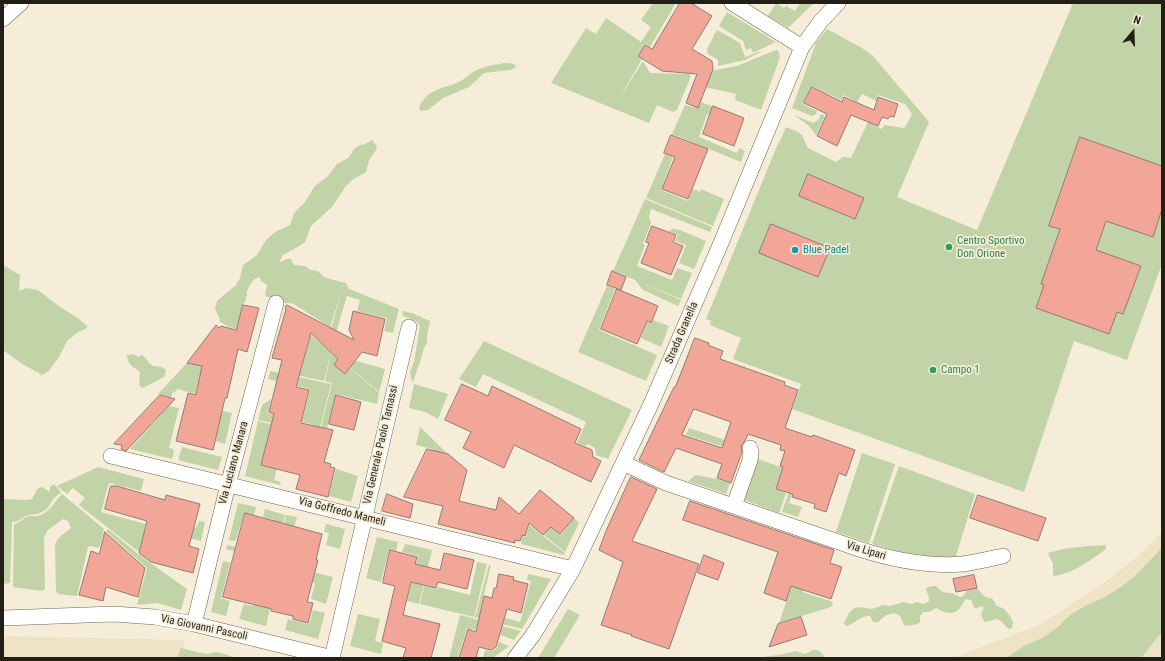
<!DOCTYPE html>
<html>
<head>
<meta charset="utf-8">
<style>
	body { margin:0 }
	#map { position:relative; width:1165px; height:661px; overflow:hidden; background:#f5edd7; font-family:"Roboto Condensed",sans-serif }
	canvas { display:block }
	.frame { position:absolute; inset:0; border:4px solid #221f17; pointer-events:none }
	.north { position:absolute; left:1113px; top:12px; width:40px; height:40px; -webkit-text-stroke:3px #f5edd7; paint-order:stroke; rotate:19deg; font-size:11px; font-weight:700; line-height:16px; text-align:center; color:#221f17 }
	.north::after { content:''; display:block; margin:auto; width:14px; height:18px; background:#221f17; clip-path:polygon(50% 0,100% 100%,50% 72%,0 100%) }
</style>
</head>
<body>
<div id="map">
<canvas width="1165" height="661"></canvas>
<div class="frame"></div>
<div class="north">N</div>
</div>
<script>
const c = document.querySelector('canvas').getContext('2d');
c.lineJoin = 'round';
function fill(path, color) {
  c.fillStyle = color;
  c.fill(path, 'evenodd');
}
function stroke(path, color, width, dash) {
  c.strokeStyle = color;
  c.lineWidth = width;
  c.lineCap = dash ? 'butt' : 'round';
  c.setLineDash(dash || []);
  c.stroke(path);
}
function label(font, color, halo, rows, align = 'center') {
  c.font = font + ' "Roboto Condensed",sans-serif';
  c.lineWidth = 3.5;
  c.setLineDash([]);
  c.textBaseline = 'middle';
  c.strokeStyle = halo;
  c.fillStyle = color;
  for (const [text, x, y, turn = 0] of rows) {
    c.save();
    c.translate(x, y);
    c.rotate((+turn || 0) * Math.PI / 180);
    c.textAlign = isNaN(turn) ? turn : align;
    if (halo) c.strokeText(text, 0, 0);
    c.fillText(text, 0, 0);
    c.restore();
  }
}
fill(new Path2D(`
	M1162 533V658H953L1039 625 1101 585 1139 555Z
	M3 636 185 640 181 658H3Z`), '#eee3c5');
fill(new Path2D(`
	M653 3H676L650 47 645 44 637 56 642 59 617 102 643 61 650 73 689 74 691 76 677 110 673 112 657 105 649 123 551 83 586 28 596 34 606 18 641 42 651 27 641 20Z
	M776 3 784 8 786 6 795 11 800 3H814L788 28 768 16Z
	M1073 3H1162V264L1127 360 1074 341 1024 492 792 409 801 384 733 359 741 338 710 325 711 321 706 319 777 146 781 139 786 127 798 132 802 135 808 148 836 162 843 157 851 158 868 122 882 129 884 125 904 128 906 126 912 114 905 104 878 95 876 101 862 94 857 102 844 95 841 100 812 86 803 104 817 111 816 114 812 116 792 108 816 43 827 29 862 48 873 56 929 122 897 197 977 230Z
	M727 12 776 42 753 53 751 48 746 50 743 41 719 26Z
	M717 30 740 43 745 57 761 51V52L745 60 718 66V60L708 54 707 49 714 36H713Z
	M776 50H778L780 57 761 110 735 100 736 94 709 88 696 84 699 73 737 66Z
	M504 63H510L516 65 515 68 510 70 484 73 469 87 443 98 428 110 422 111 420 110 419 108C426 89 443 89 459 82 465 79 470 73 477 70 485 66 495 65 504 63Z
	M698 101 714 107 711 115 707 114 699 137 737 153 739 148 745 151 741 162 672 134 685 105 695 108Z
	M821 114 825 116 816 135 809 126 794 115 813 123 818 120Z
	M372 140 377 146 376 150 369 160 366 172 352 180 346 186 332 207 311 226 305 242 301 245 283 255 279 262C283 262 286 258 291 259L294 265 305 266 310 270 318 271 324 277 337 281 346 283 348 287 347 288 399 309 393 333 384 331 387 318 357 311 360 300 347 296 332 346 343 357 385 369 379 392 326 347 341 293 330 327 292 303C284 305 277 297 267 297L265 295 267 285 261 281 260 277C251 279 250 286 246 293L247 294 245 303 244 302 236 329 229 327 219 321 220 320 215 308 217 301 236 285 240 278 243 265 257 255 266 240 275 232 290 225 294 213 305 202 314 187 328 176 337 164 348 158 355 148 358 146 365 144Z
	M665 154 673 157 661 190 688 201 693 189 700 192 701 189 724 199 713 226 646 198Z
	M645 199 712 227 710 232 651 209 649 217 651 223 643 244 645 245 637 266 672 280 677 268 692 273 681 299 613 271Z
	M673 229 680 230 706 241 694 269 679 263 686 245 675 241 678 235 668 231Z
	M3 265 20 275 19 291 26 288 38 290 60 307 78 318 87 326V328L77 333 68 340 65 345 58 359 54 363 49 371 42 375 21 363 3 350Z
	M635 280 681 300 678 306 643 290Z
	M607 286 615 289 599 330 657 355 646 381 578 352Z
	M402 311C412 312 421 317 430 321V323L427 334V343L424 348 420 362 413 382 411 378 410 371 414 362 420 326 416 321 403 316Z
	M653 320 669 326 661 347 641 338 647 322 651 324Z
	M311 335 331 352 324 381 287 373 288 367 301 370Z
	M484 341 632 410 608 459 596 455 595 448 588 444 585 446 577 443 586 422 483 374 476 387 459 379Z
	M331 353 338 359 334 365 345 374 350 368 379 393 377 404 336 394 325 436 319 435 332 383 325 381Z
	M133 354 138 357 142 355C152 363 146 366 162 367L166 370 165 376C157 381 150 385 142 388L139 385 140 372C133 366 128 366 127 355Z
	M187 363 202 366 196 394 177 389 176 392 173 391 171 398 158 394Z
	M270 371 331 384 318 435 312 433 314 425 302 422 310 389 268 379Z
	M414 384 448 394 438 419 425 412 409 408Z
	M271 399 268 413 300 422 299 429 258 420 262 405Z
	M169 406 179 408 169 448 173 449 174 451 172 459 130 449Z
	M207 407 232 413 225 444 215 441 220 421 205 417Z
	M258 421 310 434 268 436 261 465 277 469 274 480 281 482 280 485 245 476Z
	M420 427 453 459 427 472 433 449 416 445Z
	M689 428 734 443 742 448 740 452 686 435Z
	M182 447 222 457 218 470 178 460Z
	M862 453 895 464 869 543 836 532Z
	M758 459 783 468 775 489 786 493 779 513 744 500Z
	M899 466 975 494 955 559 907 554 872 544Z
	M98 467 144 479 141 491 109 483 110 479 101 512 146 524 139 552 79 505 85 498 73 488 67 494 57 486Z
	M336 469 358 476 351 502 329 496Z
	M797 469V480L789 503 802 507 798 517 782 512Z
	M696 475 717 479 730 483 726 494 688 481Z
	M54 484 61 492 53 499 47 509 38 514 27 515 18 521 12 522 10 583 3 584V499L27 500 32 499 37 489 42 487 50 492V487Z
	M62 494 104 529 100 546 97 548 91 546 88 547 77 596 59 594 56 592 55 545C57 537 65 533 71 528L68 521 63 519 48 530 44 537 45 589 42 591 13 587 14 524C20 523 23 518 28 516 31 515 35 517 38 516 50 513 54 502 62 494Z
	M238 503 256 507 254 515 244 513 236 540 234 541 229 540Z
	M265 509 285 515 275 556 263 559 226 549 227 545 235 547 245 544 265 549 273 520 263 517Z
	M286 515 297 517 288 551 278 548Z
	M574 518 579 523 565 552 544 535 550 527 561 535Z
	M162 519 196 528 199 521 205 522 201 541 159 530Z
	M326 524 345 529 340 549 326 545 329 533 324 532Z
	M529 525 565 553 564 555 521 544 522 536 526 537Z
	M108 529 138 554 187 589 181 610 157 603 137 605 147 568 106 531Z
	M377 537 398 542 396 551 389 549 381 582 366 578Z
	M807 540 829 548 825 559 815 556 803 592 833 602 831 607 779 623Z
	M405 544 432 550 419 604 407 601 418 556 402 552Z
	M1106 545V549C1091 560 1073 574 1053 576V564L1048 553C1067 547 1087 546 1106 545Z
	M1162 548V632L1141 658H1006L1024 646 1042 638 1057 628 1070 615 1087 605 1103 598 1118 589 1133 578Z
	M223 561 230 563 221 598 230 601 226 616 211 612Z
	M477 562 487 564 474 617 420 604 424 586 437 589 438 587 470 595Z
	M489 565H491L480 611 520 622 531 581 527 580 528 574 551 579 522 629 475 617Z
	M290 566 333 577 326 604 311 599 315 583 287 575Z
	M279 569 266 626 239 619 244 604 253 606 262 574Z
	M934 586H936L941 591 947 593H952L960 597 963 596 969 588C982 586 978 593 986 597 988 598 990 598 992 598L996 605 1004 609 1010 616 1013 622 1012 628 1009 629C1004 626 1003 621 997 619L985 622C981 617 980 614 984 608L982 606 977 608H974L971 600 966 599C963 602 962 605 960 608 953 616 944 613 936 608L929 612H923L920 616V622C915 626 909 626 904 625L900 616 894 613 886 615 878 622H873L870 616C862 615 855 623 847 626L845 625 844 623 849 613 853 609 858 607 872 609 883 605 890 606 903 602 912 604 917 602 923 604 926 603 929 601V598L926 589 928 587Z
	M568 609 580 615 554 658H538Z
	M313 610 325 613 318 639 285 630 288 619 309 624Z
	M358 614 380 619 375 641 383 643 381 654 350 646Z
	M460 615 521 631 514 640 501 635V632L477 625 476 630 467 628 458 657 461 658H449Z
	M499 642 509 646 493 658H483L485 650 491 651 497 648Z
	M181 648 197 652 207 654 216 652 225 654 236 658H177Z
	M813 650C819 649 822 653 825 658H756L778 655 796 651 805 654Z`), '#c2d3a8');
const building = new Path2D(`
	M680 3H691L712 16 692 49 712 61 713 69 698 108 686 103 697 74 662 71 638 56 645 45 652 49Z
	M812 87 842 102 844 97 874 110 878 97 898 104 894 117 890 116 888 119 882 117 878 126 851 115 837 146 817 136 827 114 804 103Z
	M713 106 744 118 734 146 703 134Z
	M671 135 708 149 688 199 662 189 675 157 664 153Z
	M1080 137 1162 166V209L1153 237 1106 221 1096 250 1141 266 1123 314 1117 312 1109 334 1036 308 1044 285 1041 284 1060 229 1049 226Z
	M808 174 864 198 855 219 799 196Z
	M771 224 830 248 818 277 759 253Z
	M652 226 676 235 673 242 683 246 671 275 641 263 649 243 646 242Z
	M612 271 626 277 621 290 607 285Z
	M617 289 658 306 651 323 647 321 637 344 601 329Z
	M243 305 259 308 247 352 238 349 227 398H225L213 450 176 441 188 393 196 395 202 366 187 363 216 325 219 328 221 326 236 330Z
	M287 305 354 340 349 330 353 311 385 319 377 356 362 352 345 374 334 365 338 359 311 333 296 387 309 390 301 423 333 430 324 462 331 464 330 467 335 468 328 497 296 489 300 475 261 465 274 414 269 412 282 360 272 358 286 309 285 308Z
	M695 338 709 343 708 345 723 351 720 359 785 382 784 385 798 390 785 428 812 437 813 435 855 450 846 476 839 473 826 512 814 508 815 504 792 497 793 494 776 489 783 467 780 466 785 451 780 450 781 445 748 434 745 441 741 446 742 452 731 483 717 478 722 464 676 448 664 472 639 460 674 387H675ZM694 409 731 422 722 448 682 435Z
	M462 384 488 396 492 386 581 429 575 443 592 450 593 457 601 461 591 482 514 445 504 468 463 448 471 432 445 420Z
	M160 395 175 399 126 451 121 449 122 445 114 444Z
	M336 395 361 402 354 430 329 424Z
	M427 449 448 454 467 470 459 501 496 510 499 497 519 514 540 490 574 518 560 534 551 527 543 535 529 523 525 536 522 535 520 541 515 540V543L438 524 443 506 404 497Z
	M631 477 657 489 632 541 699 564 669 649 631 636 632 635 601 625 623 562 599 550 606 531Z
	M111 486H117L165 500 166 495 200 504 189 546 199 549 193 573 151 562 139 553 147 521 105 509Z
	M387 494 413 504 410 518 382 511Z
	M978 495 1046 518 1038 541 970 518Z
	M690 501 834 550 830 563 842 567 831 599 791 586 786 601 764 593 778 552 683 520Z
	M245 513 322 534 316 560H318L307 602 313 603 308 623 293 619V616L271 611 272 609 223 597Z
	M105 532 145 568 138 597 106 587 103 601 79 595 91 551 99 554Z
	M390 550 417 557 415 564 440 570 444 553 474 560 467 589 438 582 436 588 411 582 403 615 440 624 431 658H403L406 648 382 641 395 586 383 583Z
	M704 555 724 563 718 580 698 573Z
	M499 574 514 577 513 580 528 584 521 613 507 609 496 647 491 650 479 647 476 658H459L468 629 476 632 484 596 492 598 494 588H496Z
	M974 575 977 588 956 592 953 579Z
	M801 617 807 635 769 647 778 624Z`);
fill(building, '#f2a698');
stroke(building, '#937a76', 1);
const street = new Path2D(`
	M732 3 802 47
	M3 19 21 3
	M111 456 573 569
	M623 463 666 483 859 549C893 560 927 567 963 564 976 562 989 559 1003 556
	M734 506 750 460 751 453 750 448
	M3 618 114 614 155 617 194 624 333 658
	M194 624 228 485 276 303
	M332 658 409 327
	M515 658 533 635 573 569 651 404 721 243 802 47 821 21 838 3`);
stroke(street, '#6d6652', 16);
stroke(street, '#fff', 15);
for (const [x, y, r, color] of [
	[949,247,4,"#2e9e5b"],
	[795,250,4,"#0f9aa8"],
	[933,370,4,"#2e9e5b"]
]) {
  const dot = new Path2D();
  dot.arc(x, y, r, 0, 2 * Math.PI);
  c.fillStyle = color;
  c.fill(dot);
  stroke(dot, '#f5edd7', 1.5);
}
label('11px', '#27864d', '#f5edd7', [
	["Centro Sportivo",957,241],
	["Don Orione",957,254],
	["Campo 1",941,370]
], 'left');
label('11px', '#0d838f', '#f5edd7', [
	["Blue Padel",803,250]
], 'left');
label('11px', '#221f17', '#f5edd7', [
	["Strada Granella",682,333,-67],
	["Via Generale Paolo Tarnassi",381,445,-77],
	["Via Luciano Manara",234,463,-75],
	["Via Goffredo Mameli",342,512,14],
	["Via Lipari",866,551,17],
	["Via Giovanni Pascoli",204,628,12]
]);
</script>
</body>
</html>
